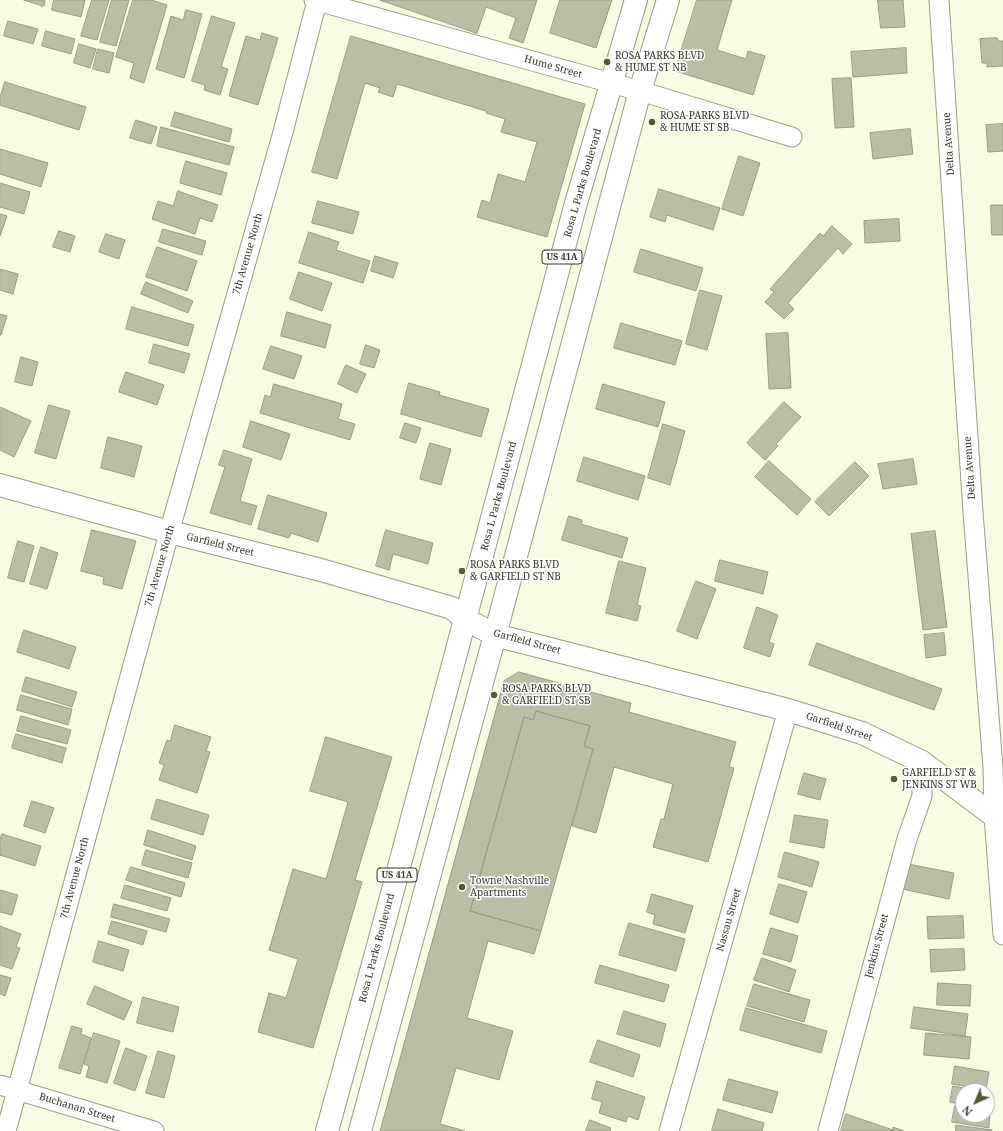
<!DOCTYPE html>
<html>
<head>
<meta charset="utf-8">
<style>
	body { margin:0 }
	#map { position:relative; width:1003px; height:1131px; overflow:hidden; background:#f7fce2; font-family:"Noto Serif",serif }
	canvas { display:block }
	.north { position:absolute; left:955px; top:1083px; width:40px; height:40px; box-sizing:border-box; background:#fff; border:1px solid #adaeaa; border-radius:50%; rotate:224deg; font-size:11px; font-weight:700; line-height:16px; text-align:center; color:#33352b }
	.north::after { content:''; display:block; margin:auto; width:14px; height:18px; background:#545b2a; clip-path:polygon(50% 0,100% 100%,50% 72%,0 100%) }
</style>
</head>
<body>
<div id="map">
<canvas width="1003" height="1131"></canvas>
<div class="north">N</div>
</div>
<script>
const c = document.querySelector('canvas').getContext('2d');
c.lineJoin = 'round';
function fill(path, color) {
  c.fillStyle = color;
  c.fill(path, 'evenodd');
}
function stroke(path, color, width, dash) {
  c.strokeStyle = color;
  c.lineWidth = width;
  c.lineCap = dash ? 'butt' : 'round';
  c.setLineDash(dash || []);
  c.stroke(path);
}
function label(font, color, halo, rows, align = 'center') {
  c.font = font + ' "Noto Serif",serif';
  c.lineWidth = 3;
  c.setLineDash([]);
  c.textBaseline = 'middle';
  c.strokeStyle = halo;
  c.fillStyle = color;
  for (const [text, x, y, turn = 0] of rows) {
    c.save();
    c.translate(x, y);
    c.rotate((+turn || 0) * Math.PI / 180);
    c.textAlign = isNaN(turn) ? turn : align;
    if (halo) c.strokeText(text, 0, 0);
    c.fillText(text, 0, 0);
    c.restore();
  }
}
const building = new Path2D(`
	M24 0H45L44 6Z
	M54 0H85L81 17 52 10Z
	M92 0H109L97 40 81 36Z
	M112 0H129L116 46 100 42Z
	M133 0H151L167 5 144 83 130 78 134 63 116 57Z
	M380 0H537L523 43 509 38 516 18 486 7 477 33Z
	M560 0H612L596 48 550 33Z
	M697 0H732L717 50 746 59 748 51 765 56 753 95 675 71Z
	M878 0H903L905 27 881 28Z
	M186 10 202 14 184 78 156 69 171 16 183 20Z
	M212 16 235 23 221 67 228 69 220 95 204 90 205 85 192 81Z
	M8 21 38 29 33 44 4 36Z
	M46 31 75 39 71 54 42 46Z
	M262 33 278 38 258 105 229 96 246 36 260 40Z
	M351 36 585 104 547 237 477 217 482 200 490 203 498 174 525 182 537 142 501 132 505 119 486 113V111L397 84 393 97 378 92 380 88 365 83 337 179 312 172Z
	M997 38 999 41H1003V66L987 67V63H982L980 39Z
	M79 44 96 49 90 68 74 63Z
	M906 48 907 73 853 77 851 52Z
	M98 49 114 53 109 73 93 69Z
	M851 78 854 127 835 128 832 79Z
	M5 82 86 107 79 130 0 105V98Z
	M175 112 232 129 229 142 171 126Z
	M136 120 157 127 151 144 130 138Z
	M1003 124V151L988 152 986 125Z
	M161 127 234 147 229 165 157 146Z
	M910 129 913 154 873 159 870 133Z
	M0 149 48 163 41 187 0 174Z
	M739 156 760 163 743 216 722 209Z
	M186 161 227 173 221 195 180 183Z
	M0 183 30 192 24 214 0 207Z
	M659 189 720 208 713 230 667 215 665 222 650 217Z
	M178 191 218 205 212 222 200 218 195 234 152 219 158 201 173 206Z
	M318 201 359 212 353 234 312 223Z
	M991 205H1003V235H992Z
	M0 214 7 216 0 236Z
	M899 219 900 241 865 243 864 221Z
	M832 226 852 244 843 254 838 248 788 303 794 309 784 319 765 302 774 292 770 289 820 233 823 236Z
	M163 229 206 241 202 255 159 242Z
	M59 231 75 236 70 252 53 247Z
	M309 232 339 242 336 250 370 261 363 283 299 263Z
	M106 234 125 240 119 259 99 252Z
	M157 247 197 261 187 291 146 277Z
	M641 249 703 268 696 291 634 272Z
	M375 256 398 263 393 278 371 271Z
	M0 269 18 274 13 294 0 290Z
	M299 272 332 283 322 311 290 299Z
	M146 282 193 301 188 313 141 294Z
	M700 290 722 296 707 350 686 344Z
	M132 307 194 325 188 346 126 329Z
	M287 312 331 325 325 348 281 336Z
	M0 314 7 316 1 335H0Z
	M621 323 682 341 675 365 614 348Z
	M788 333 791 388 769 389 766 334Z
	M154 344 190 354 184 373 149 363Z
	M366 345 380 350 374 368 360 364Z
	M271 346 302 356 294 379 263 369Z
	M21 357 38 362 32 386 15 382Z
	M346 365 366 374 357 393 338 384Z
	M126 372 164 385 157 405 119 392Z
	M409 383 440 392 439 395 489 409 481 437 401 414Z
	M274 384 342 404 338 419 355 424 350 440 260 413 265 395 270 397Z
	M603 384 665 402 658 427 596 409Z
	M784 402 801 417 776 444 778 446 765 460 747 443Z
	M49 405 70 411 56 459 35 453Z
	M0 407 31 421 14 457 0 450Z
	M251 421 290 434 281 460 243 447Z
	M405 423 421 428 416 443 400 438Z
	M663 424 685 431 670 485 648 478Z
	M108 437 142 446 134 477 101 468Z
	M430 443 451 449 441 485 420 479Z
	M224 450 252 459 240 501 257 506 251 525 210 513 225 467 219 465Z
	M584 457 645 476 638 500 577 481Z
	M913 459 917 484 883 489 878 464Z
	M769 461 811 499 797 515 755 477Z
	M855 462 869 476 829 516 815 502Z
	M268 495 327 513 318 542 291 533 289 538 258 529Z
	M569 516 582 520 581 524 628 538 622 558 562 540Z
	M92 530 136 541 122 589 103 584 104 577 81 571Z
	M386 530 433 543 428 564 393 554 389 570 376 566Z
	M935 531 947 627 923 630 911 534Z
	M18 541 34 546 24 582 8 578Z
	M41 547 58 553 47 589 30 584Z
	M720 560 768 572 763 594 715 581Z
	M619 561 646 568 637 605 641 606 637 621 606 613Z
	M696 581 716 589 697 639 677 631Z
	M757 607 778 615 769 642 774 644 770 657 744 648Z
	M24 630 76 647 69 669 17 652Z
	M944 633 946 655 926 658 924 635Z
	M817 643 942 689 934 710 809 665Z
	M519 672 631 703 629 712 736 742 729 767 734 768 708 862 653 847 661 819H664L673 784 614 767 596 833 572 826 593 749 584 746 590 726 536 711 533 720 524 717 470 911 541 931 534 954 488 941 467 1018 513 1031 499 1080 456 1068 440 1124 465 1131H380L504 681Z
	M26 677 77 692 72 707 22 691Z
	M21 695 72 709 68 725 17 710Z
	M536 711 590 726 584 746 593 749 541 931 470 911 524 717 533 720Z
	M21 716 71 730 67 744 17 731Z
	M175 725 211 737 206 751 210 752 197 793 159 780 164 765 159 763 167 740 170 741Z
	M16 734 66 748 62 763 12 748Z
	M326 737 392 757 355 880 362 882 313 1048 258 1032 269 993 286 998 298 959 269 950 293 869 326 879 348 802 310 791Z
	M804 773 826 779 820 800 798 794Z
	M157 799 209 815 203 835 151 819Z
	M32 801 54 808 45 833 24 826Z
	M795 815 828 820 824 848 790 842Z
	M148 830 196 846 192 860 144 845Z
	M2 834 41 846 35 866 0 855V840Z
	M146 850 192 863 188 878 142 865Z
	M785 852 819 862 812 887 778 877Z
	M908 864 954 873 949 899 902 889Z
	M131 867 185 883 181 897 126 880Z
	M779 884 807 892 798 923 770 914Z
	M125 885 171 898 167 911 121 898Z
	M0 890 18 895 12 915 0 912Z
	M652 894 693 906 685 933 653 924 655 915 647 912Z
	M114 904 170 919 166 932 111 917Z
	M963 916 964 938 928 939 927 917Z
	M112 921 147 931 143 945 108 934Z
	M629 923 685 939 676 971 619 955Z
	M0 926 21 934 16 947 20 948 12 969 0 965Z
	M771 928 798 936 791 962 763 954Z
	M99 941 129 950 123 971 93 962Z
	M964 949 965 970 931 972 930 950Z
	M762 958 796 970 789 992 754 980Z
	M600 965 669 985 664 1002 595 983Z
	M0 975 11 978 5 996 0 994Z
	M938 983 971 985 970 1006 937 1005Z
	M754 984 810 1000 804 1022 747 1006Z
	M95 986 132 1002 124 1020 87 1004Z
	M143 997 179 1007 173 1032 137 1023Z
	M914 1007 968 1014 965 1036 911 1028Z
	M746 1008 827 1031 821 1053 740 1030Z
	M624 1011 666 1024 660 1047 617 1034Z
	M72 1026 82 1029 81 1034 91 1038 80 1074 59 1068Z
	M94 1033 120 1041 107 1083 86 1077 89 1066 84 1064Z
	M926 1033 971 1037 969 1059 924 1055Z
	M598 1040 640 1055 633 1077 590 1062Z
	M126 1048 147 1056 135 1091 114 1083Z
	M158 1051 175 1056 164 1098 146 1093Z
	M955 1066 989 1072 986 1090 952 1084Z
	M729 1079 778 1092 772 1113 723 1100Z
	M597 1081 645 1097 638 1120 628 1116 626 1122 599 1113 602 1102 592 1099Z
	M953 1086 980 1091H963V1105L950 1102Z
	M955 1106 963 1107V1115H987V1110H990L989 1128 952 1122Z
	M718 1109 764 1123 762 1131H712Z
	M846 1114 893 1130V1127L904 1131H841Z
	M590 1120 611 1128 610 1131H586Z
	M956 1125 992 1130V1131H956Z`);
fill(building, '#b9bea5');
stroke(building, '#989c84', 1);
const minor = new Path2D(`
	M314 0 640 91 792 137
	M939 0 973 512 993 767 994 816 1003 935
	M0 1085 154 1131
	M6 1131 174 515 283 132 317 1
	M669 1131 788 710
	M828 1131 907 839 922 796V762`);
const tertiary = new Path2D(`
	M0 485 170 532 321 570 452 608 465 619 495 635 788 710 862 733 922 762 994 816 1003 826`);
const primary = new Path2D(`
	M327 1131 378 946 576 203 636 0
	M360 1131 495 635 640 91 668 0`);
stroke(minor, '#979c84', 21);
stroke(tertiary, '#979c84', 24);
stroke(primary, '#979c84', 24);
stroke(minor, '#fff', 19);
stroke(tertiary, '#fff', 22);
stroke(primary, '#fff', 22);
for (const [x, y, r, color] of [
	[607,62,4,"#545b2a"],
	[652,122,4,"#545b2a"],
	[462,571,4,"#545b2a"],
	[494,695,4,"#545b2a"],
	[894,779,4,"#545b2a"],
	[462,887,4,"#545b2a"]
]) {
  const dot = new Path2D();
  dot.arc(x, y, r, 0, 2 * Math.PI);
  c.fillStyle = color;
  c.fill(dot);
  stroke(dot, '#fff', 1.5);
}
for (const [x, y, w] of [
	[562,257,40],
	[397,875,40]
]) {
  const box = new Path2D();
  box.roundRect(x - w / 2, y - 7, w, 14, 3);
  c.fillStyle = '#fff';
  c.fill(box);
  stroke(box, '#33352b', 1);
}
label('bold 9px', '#33352b', null, [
	["US 41A",562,257],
	["US 41A",397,875]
]);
label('10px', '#33352b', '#fff', [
	["ROSA PARKS BLVD",615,56],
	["& HUME ST NB",615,68],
	["ROSA PARKS BLVD",660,116],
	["& HUME ST SB",660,128],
	["ROSA PARKS BLVD",470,565],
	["& GARFIELD ST NB",470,577],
	["ROSA PARKS BLVD",502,689],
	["& GARFIELD ST SB",502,701],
	["GARFIELD ST &",902,773],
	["JENKINS ST WB",902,785],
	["Towne Nashville",470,881],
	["Apartments",470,893]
], 'left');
label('10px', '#33352b', '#fff', [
	["Hume Street",553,67,16],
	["Delta Avenue",949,144,-94],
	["Rosa L Parks Boulevard",583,183,-74],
	["7th Avenue North",248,254,-74],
	["Delta Avenue",970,468,-94],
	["Rosa L Parks Boulevard",499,496,-75],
	["Garfield Street",220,545,14],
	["7th Avenue North",160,566,-74],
	["Garfield Street",527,642,15],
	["Garfield Street",839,727,19],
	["7th Avenue North",75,878,-75],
	["Nassau Street",729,920,-74],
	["Jenkins Street",877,946,-75],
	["Rosa L Parks Boulevard",377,948,-75],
	["Buchanan Street",77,1108,17]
]);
</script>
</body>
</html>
